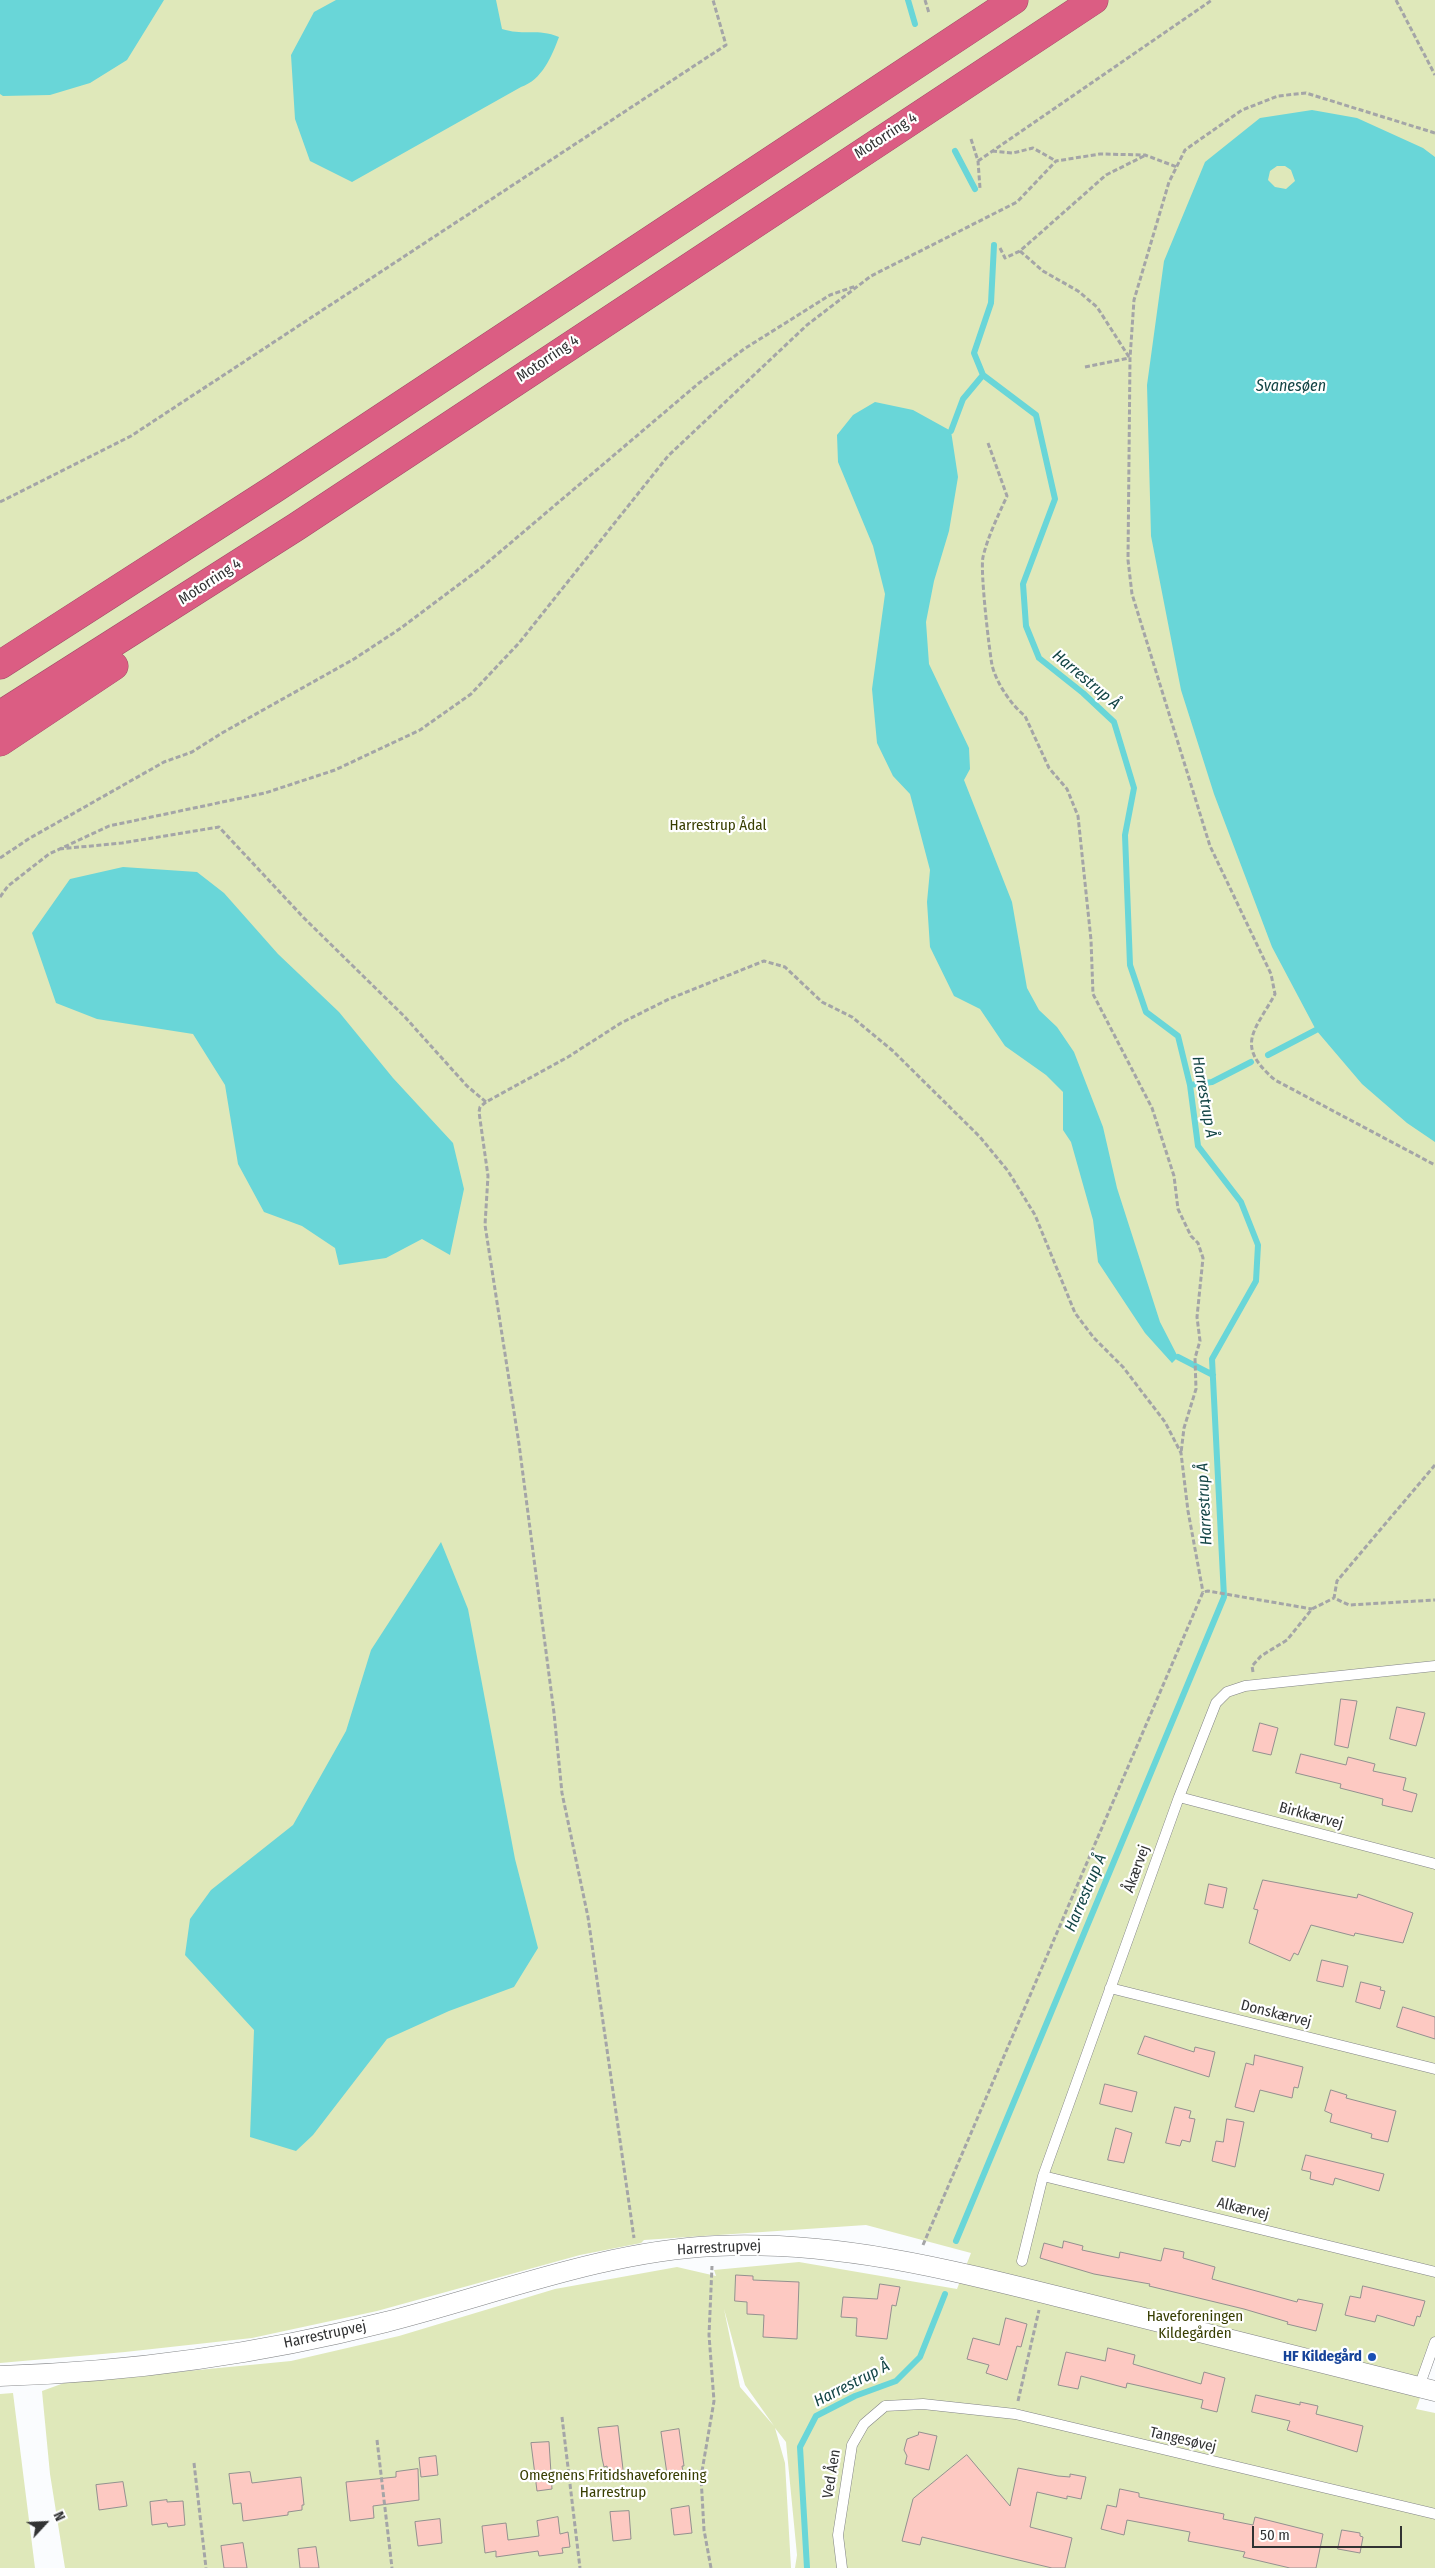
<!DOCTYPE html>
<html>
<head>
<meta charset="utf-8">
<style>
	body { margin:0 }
	#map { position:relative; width:1435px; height:2568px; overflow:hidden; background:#fafcfe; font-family:"Fira Sans Condensed",sans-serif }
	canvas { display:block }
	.north { position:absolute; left:20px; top:2498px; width:50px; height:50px; -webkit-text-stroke:4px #fff; paint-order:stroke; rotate:65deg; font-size:14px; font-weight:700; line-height:20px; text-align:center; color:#313233 }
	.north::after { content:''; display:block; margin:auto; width:18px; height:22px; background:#313233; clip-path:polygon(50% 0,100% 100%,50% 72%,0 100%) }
	.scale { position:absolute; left:1252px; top:2526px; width:150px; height:22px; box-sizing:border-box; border:2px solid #313233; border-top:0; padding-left:6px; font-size:15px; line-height:18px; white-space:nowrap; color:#313233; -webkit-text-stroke:4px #fff; paint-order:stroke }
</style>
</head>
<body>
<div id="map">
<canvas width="1435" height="2568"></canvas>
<div class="north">N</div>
<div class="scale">50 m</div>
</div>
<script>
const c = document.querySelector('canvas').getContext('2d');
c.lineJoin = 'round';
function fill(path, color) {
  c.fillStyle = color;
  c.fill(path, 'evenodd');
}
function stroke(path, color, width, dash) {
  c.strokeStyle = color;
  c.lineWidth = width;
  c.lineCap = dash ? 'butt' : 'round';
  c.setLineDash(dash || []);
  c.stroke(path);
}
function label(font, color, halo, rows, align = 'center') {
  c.font = font + ' "Fira Sans Condensed",sans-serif';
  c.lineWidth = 4.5;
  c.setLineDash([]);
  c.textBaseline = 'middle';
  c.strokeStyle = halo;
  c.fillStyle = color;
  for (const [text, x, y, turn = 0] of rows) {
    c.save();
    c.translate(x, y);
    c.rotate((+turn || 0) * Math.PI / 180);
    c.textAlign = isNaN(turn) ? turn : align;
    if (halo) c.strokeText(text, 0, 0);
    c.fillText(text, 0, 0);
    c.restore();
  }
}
fill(new Path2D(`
	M0 0H1435V2356L1416 2409 1435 2413V2568H795L797 2555 786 2442 775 2428 785 2463 791 2568H65L50 2474 42 2391 64 2383 291 2361 399 2336 555 2289 677 2267 716 2276 714 2270 799 2262 957 2289 971 2253 866 2225 644 2240 641 2243 580 2255 377 2311 252 2338 125 2352 0 2363ZM724 2309 745 2385 774 2426 740 2387Z
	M13 2393 35 2568H0V2394Z`), '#dfe8ba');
fill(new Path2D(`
	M0 0H164L127 60 90 83 50 95 3 96 0 94Z
	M336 0H496L502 29C525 36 537 28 559 37 552 56 542 80 521 87L352 182 310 161 295 119 291 55 314 12Z
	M1312 110 1357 118 1423 148 1435 157V1142L1407 1123 1362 1084 1316 1030 1272 947 1214 794 1181 690 1151 536 1147 385 1164 261 1205 162 1260 118ZM1277 166H1285L1291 170 1295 181 1286 189 1275 187 1268 180 1270 171Z
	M875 402 913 410 951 431 958 477 949 531 934 581 926 622 929 664 969 748 970 769 964 780 1012 902 1027 988 1039 1010 1057 1027 1074 1052 1103 1127 1117 1188 1160 1322 1178 1357 1172 1363 1145 1333 1098 1262 1093 1220 1071 1142 1063 1130V1092L1046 1075 1005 1046 980 1009 954 996 930 947 927 902 930 870 910 794 893 776 877 743 872 689 885 594 873 546 838 462 837 435 853 415Z
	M123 867 197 872 224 893 278 954 339 1012 393 1078 453 1143 464 1189 450 1255 422 1239 386 1258 339 1265 335 1248 302 1226 264 1212 238 1164 225 1085 193 1034 97 1019 56 1003 32 933 70 879Z
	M441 1542 468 1609 515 1859 538 1948 514 1987 449 2011 387 2039 313 2135 296 2151 250 2137 254 2030 185 1955 190 1919 211 1890 293 1825 346 1731 371 1650Z`), '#69d6d8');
stroke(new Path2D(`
	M908 0 915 24
	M955 151 975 189
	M951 431 963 399 983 375
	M1268 1055 1316 1030
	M1190 1085 1212 1082 1251 1062
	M1178 1357 1213 1375
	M956 2241 1224 1597 1212 1359 1256 1281 1258 1245 1241 1202 1198 1146 1190 1085 1178 1036 1146 1012 1130 965 1125 835 1134 788 1114 722 1083 693 1039 658 1026 626 1023 584 1055 499 1036 415 983 375 974 353 991 303 994 245
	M807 2568 800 2447 816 2416 855 2396 896 2381 920 2357 945 2294`), '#69d6d8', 6);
const building = new Path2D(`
	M1341 1699 1357 1701 1348 1748 1335 1745Z
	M1397 1707 1425 1713 1416 1746 1390 1739Z
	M1260 1723 1278 1728 1271 1755 1253 1751Z
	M1301 1754 1346 1765 1348 1757 1375 1764 1373 1771 1406 1778 1403 1790 1417 1794 1412 1812 1382 1805 1383 1799 1340 1788 1341 1784 1296 1773Z
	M1263 1880 1357 1898 1358 1894 1413 1913 1403 1943 1355 1933 1354 1936 1311 1925 1298 1955 1294 1953 1290 1961 1249 1943 1258 1910 1254 1909Z
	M1209 1884 1227 1888 1223 1908 1205 1904Z
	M1322 1960 1348 1966 1343 1987 1317 1981Z
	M1361 1982 1381 1987 1380 1990 1385 1991 1380 2009 1356 2002Z
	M1403 2007 1435 2017V2039L1397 2027Z
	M1145 2036 1194 2052 1195 2047 1215 2052 1209 2077 1138 2054Z
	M1255 2055 1303 2067 1298 2088 1294 2087 1292 2098 1260 2090 1254 2112 1235 2107 1246 2063 1253 2065Z
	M1105 2084 1137 2092 1132 2112 1100 2104Z
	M1331 2090 1347 2095 1346 2098 1396 2111 1388 2142 1371 2138 1372 2134 1330 2122 1332 2114 1325 2111Z
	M1175 2107 1191 2111 1189 2118 1195 2119 1190 2142 1182 2140 1180 2146 1166 2143Z
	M1227 2119 1244 2122 1235 2167 1212 2161 1216 2141 1223 2142Z
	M1116 2128 1132 2133 1124 2163 1108 2160Z
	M1306 2155 1384 2174 1379 2191 1335 2178 1333 2185 1310 2179 1311 2172 1302 2170Z
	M1064 2241 1083 2246 1082 2250 1119 2258 1120 2252 1161 2261 1164 2248 1184 2252 1183 2258 1215 2267 1212 2279 1297 2302 1298 2299 1323 2304 1316 2331 1287 2324 1288 2322 1244 2309 1149 2286 1150 2284 1094 2274 1040 2258 1044 2243 1062 2248Z
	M736 2275 753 2276V2280L799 2282 797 2339 763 2337 764 2315 747 2314V2302L735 2301Z
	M880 2284 900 2287 896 2306 892 2305 887 2339 856 2336 857 2318 841 2317 843 2297 877 2299Z
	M1363 2286 1425 2301 1420 2317 1417 2316 1414 2326 1377 2315 1375 2322 1345 2315 1350 2296 1360 2298Z
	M1006 2318 1027 2324 1021 2347 1017 2346 1007 2380 986 2373 989 2365 967 2359 973 2338 999 2345Z
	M1108 2348 1135 2355 1133 2364 1201 2384 1204 2372 1225 2378 1217 2412 1201 2408 1203 2400 1127 2383 1126 2388 1081 2376 1078 2389 1058 2385 1066 2352 1105 2361Z
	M1256 2395 1300 2405V2402L1318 2406 1316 2414 1363 2426 1357 2452 1287 2430 1290 2421 1252 2412Z
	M618 2426 624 2478 609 2480 607 2466 604 2467 602 2458 598 2428Z
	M679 2429 684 2466H682L683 2472 667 2474 661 2432Z
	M919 2432 937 2436 929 2470 905 2464 907 2456 904 2450 907 2439 918 2435Z
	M549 2442 552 2489 537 2491 531 2443Z
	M967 2455 1010 2506 1018 2468 1058 2476 1070 2477V2474L1086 2477 1081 2499 1067 2496V2499L1037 2492 1030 2527 1072 2538 1065 2568H1052L922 2537 920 2545 902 2541 913 2499Z
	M436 2456 438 2475 421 2477 419 2458Z
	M418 2469 419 2500 373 2506 374 2518 350 2521 346 2482 396 2477V2472Z
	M250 2472 252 2483 301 2477 304 2505H302V2510L288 2512V2515L243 2521 241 2503 233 2504 229 2474Z
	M123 2482 127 2506 99 2510 96 2485Z
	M1120 2489 1139 2493V2497L1224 2514 1223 2519 1253 2525 1255 2517 1323 2534 1316 2568H1290L1243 2557 1245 2552 1188 2541 1190 2532 1127 2520 1124 2535 1101 2529 1107 2505 1116 2507Z
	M167 2500V2502L183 2501 185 2525 168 2527 167 2523 152 2525 150 2502Z
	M689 2506 692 2533 674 2535 671 2509Z
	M629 2511 631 2539 613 2541 610 2512Z
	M558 2517 560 2534 568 2532 570 2547 562 2548 563 2553 539 2556 538 2551 496 2557V2551L485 2553 482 2526 506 2523 508 2540 539 2536 537 2521Z
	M440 2519 442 2543 418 2546 415 2522Z
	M1342 2530 1360 2533V2536L1363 2537 1360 2553 1338 2549Z
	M243 2543 247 2568H224L221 2546Z
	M316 2547 319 2568H300L298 2549Z`);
fill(building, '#fdc9c2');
stroke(building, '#949190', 1);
const service = new Path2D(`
	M1179 1797 1435 1864
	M1110 1988 1435 2069
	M1043 2176 1435 2272
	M1022 2261 1043 2176 1179 1797 1216 1703 1227 1692 1245 1686 1435 1666
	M1419 2387 1435 2342
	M842 2568 838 2535 852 2445 864 2424 885 2406 923 2404 1015 2414 1435 2514`);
const minor = new Path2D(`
	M0 2376C130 2372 260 2354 386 2322 493 2295 604 2251 715 2246 846 2240 967 2274 1092 2305 1206 2334 1321 2362 1435 2391`);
const motorway = new Path2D(`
	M0 665 274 489 1014 0
	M0 715 296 527 1094 0
	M0 742 114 666`);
stroke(service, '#828486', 11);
stroke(minor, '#828486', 21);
stroke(motorway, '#a04e67', 29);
stroke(new Path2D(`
	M925 0 929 13
	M1396 0 1435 75
	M1435 133 1306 93 1278 96 1242 110 1185 150 1169 182 1134 300 1130 358 1128 560 1132 594 1210 846 1271 974 1275 994C1255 1031 1234 1045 1275 1080L1435 1165
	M971 139 978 161 980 188
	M992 151 1013 153 1033 148 1056 161
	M978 161 1212 0
	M1000 248 1005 258 1020 251 1106 175 1144 156
	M1020 251 1043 271 1078 291 1097 307 1129 357
	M1085 367 1129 358
	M988 443 1007 496C998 516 988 536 983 557 980 571 989 648 992 665 996 682 1011 705 1025 716L1049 768 1067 789 1078 816 1091 940 1093 994 1152 1108 1174 1176 1178 1209 1191 1236 1198 1243 1203 1258 1197 1317 1200 1341 1195 1358 1196 1389 1184 1428 1181 1453
	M0 502 131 436 726 45 713 0
	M59 849 122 843 219 827 304 918 404 1016 467 1086 486 1102 568 1057 621 1023 669 999 764 961 785 967 822 1002 852 1017 893 1051 980 1137 1008 1171 1035 1215 1075 1313 1094 1338 1123 1367 1165 1422 1181 1453 1188 1511 1203 1592
	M0 858 30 838 164 762 192 752 222 733 354 659 401 628 481 568 699 383 744 349 830 295 856 286
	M0 897 8 886 49 854 109 826 265 793 335 770 420 730 471 694 519 643 668 456 807 325 871 276 1017 202 1056 161 1100 154 1145 155 1177 167
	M486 1102 480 1107 479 1112 488 1176 485 1225 519 1444 554 1713 562 1793 588 1917 634 2238
	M1435 1465 1337 1581 1334 1598 1349 1605 1435 1600
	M1253 1672 1252 1666 1261 1656 1287 1640 1312 1609 1334 1598
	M923 2245 1203 1592 1208 1591 1312 1609
	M1018 2401 1039 2310
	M562 2417 580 2568
	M377 2440 392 2568
	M194 2463 206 2568
	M711 2568 704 2530 701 2477 714 2401 709 2335 712 2266`), '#a4a5a7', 3, [5, 2.5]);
stroke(service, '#fff', 10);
stroke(minor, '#fff', 20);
stroke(motorway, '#db5d83', 28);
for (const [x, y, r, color] of [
	[1372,2357,5,"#1a4fb4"]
]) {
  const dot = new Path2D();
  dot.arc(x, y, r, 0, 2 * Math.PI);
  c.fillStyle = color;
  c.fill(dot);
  stroke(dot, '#fff', 2);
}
label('15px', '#313233', '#fff', [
	["Motorring 4",886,136,-33],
	["Motorring 4",548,359,-34],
	["Motorring 4",210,582,-33],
	["Birkkærvej",1311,1816,15],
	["Åkærvej",1137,1869,-70],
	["Donskærvej",1276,2014,14],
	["Alkærvej",1243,2209,14],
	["Harrestrupvej",719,2248,-3],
	["Harrestrupvej",325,2335,-12],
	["Tangesøvej",1183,2440,13],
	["Ved Åen",832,2474,-81]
]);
label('15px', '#383e02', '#fff', [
	["Harrestrup Ådal",718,826],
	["Haveforeningen",1195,2317],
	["Kildegården",1195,2334],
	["Omegnens Fritidshaveforening",613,2476],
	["Harrestrup",613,2493]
]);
label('bold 15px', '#164399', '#fff', [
	["HF Kildegård",1362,2357]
], 'right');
label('italic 16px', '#124445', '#fff', [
	["Svanesøen",1291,387],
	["Harrestrup Å",1086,680,40],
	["Harrestrup Å",1204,1097,80],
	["Harrestrup Å",1205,1504,-93],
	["Harrestrup Å",1086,1893,-67],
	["Harrestrup Å",852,2384,-27]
]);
</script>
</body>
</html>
